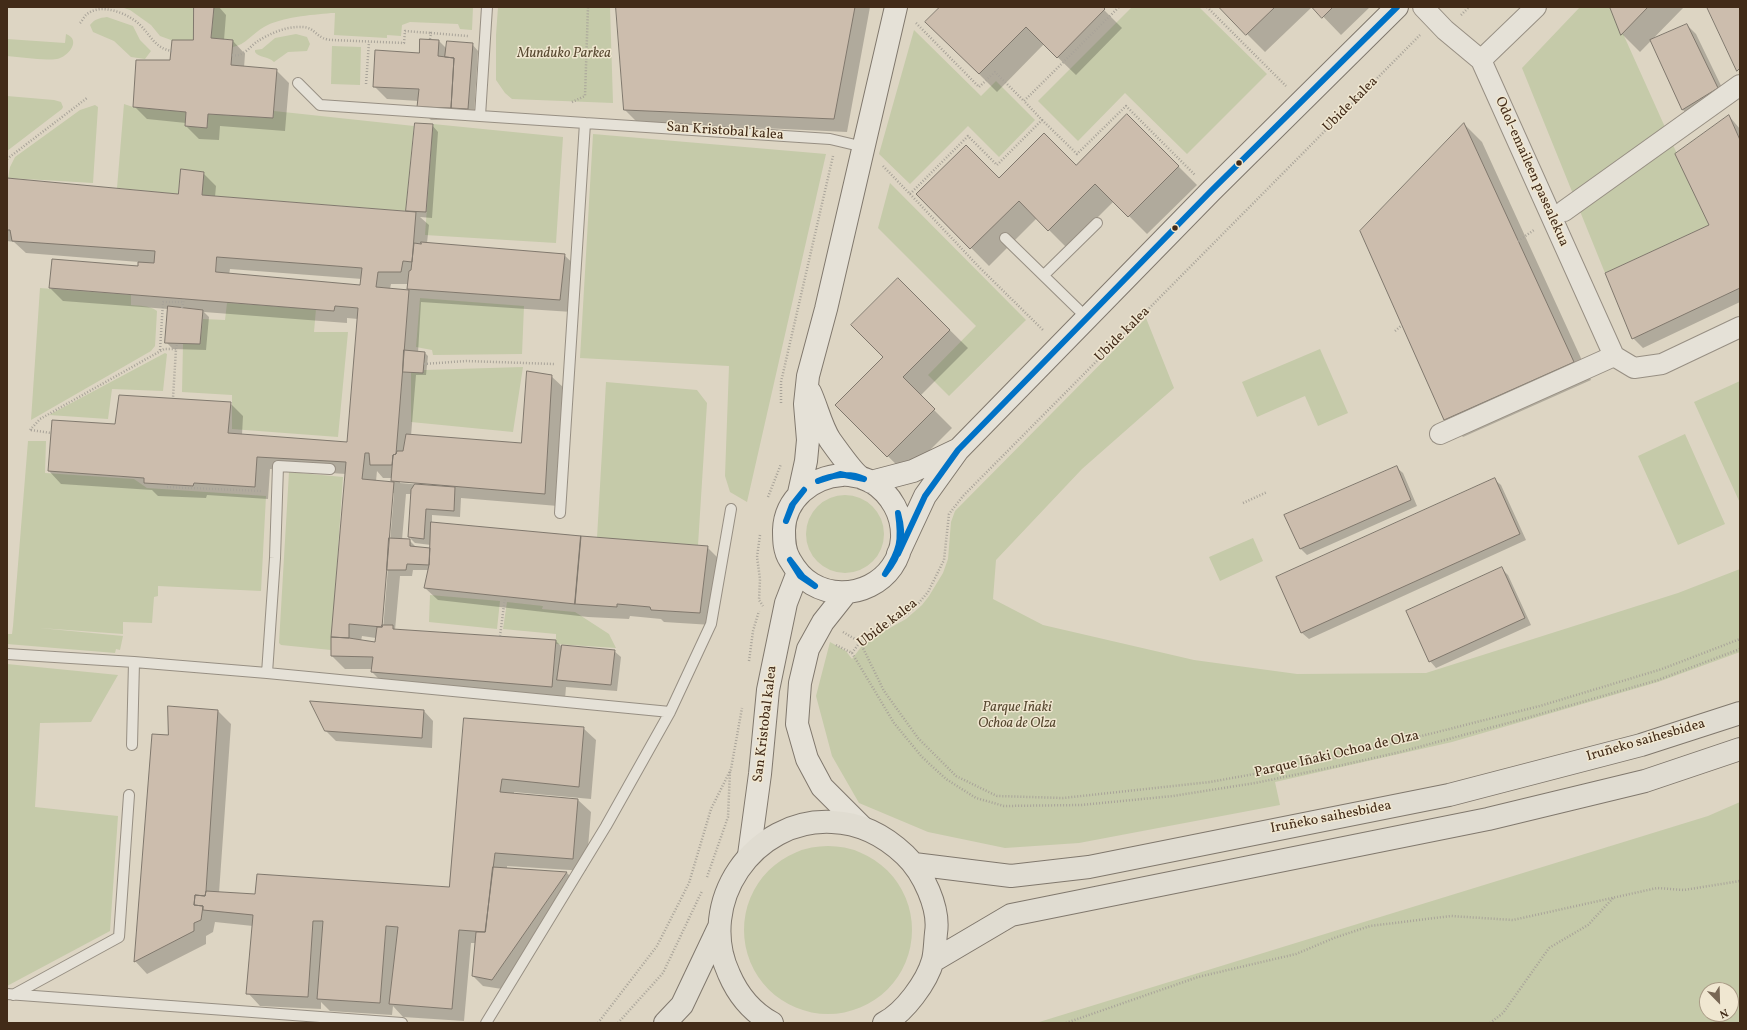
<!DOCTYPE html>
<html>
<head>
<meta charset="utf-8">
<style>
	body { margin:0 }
	#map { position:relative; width:1747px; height:1030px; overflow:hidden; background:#ddd5c3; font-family:Vollkorn,serif }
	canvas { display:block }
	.frame { position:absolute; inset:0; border:8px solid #422b18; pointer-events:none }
	.north { position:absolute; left:1699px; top:982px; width:40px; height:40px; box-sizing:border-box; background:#f0e7d1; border:1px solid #aa9c87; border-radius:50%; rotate:157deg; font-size:11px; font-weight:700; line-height:16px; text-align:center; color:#422b18 }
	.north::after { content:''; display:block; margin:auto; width:14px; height:18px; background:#786654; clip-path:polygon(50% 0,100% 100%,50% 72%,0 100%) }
</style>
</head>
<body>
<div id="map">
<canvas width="1747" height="1030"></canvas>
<div class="frame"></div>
<div class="north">N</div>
</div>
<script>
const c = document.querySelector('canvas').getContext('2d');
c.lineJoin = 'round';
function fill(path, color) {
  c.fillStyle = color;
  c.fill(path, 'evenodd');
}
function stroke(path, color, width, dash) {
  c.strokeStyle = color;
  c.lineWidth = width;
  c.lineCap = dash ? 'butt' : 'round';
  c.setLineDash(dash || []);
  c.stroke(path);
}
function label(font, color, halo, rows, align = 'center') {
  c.font = font + ' Vollkorn,serif';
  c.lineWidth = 3;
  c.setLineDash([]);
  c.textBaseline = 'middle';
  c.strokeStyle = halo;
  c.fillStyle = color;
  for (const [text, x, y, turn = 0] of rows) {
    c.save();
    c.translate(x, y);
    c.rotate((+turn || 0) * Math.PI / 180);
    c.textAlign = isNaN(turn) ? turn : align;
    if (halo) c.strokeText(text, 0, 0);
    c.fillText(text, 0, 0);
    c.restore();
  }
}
fill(new Path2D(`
	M121 7H194L193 40H171L160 36 151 25 130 10Z
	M214 7H473L472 30 460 29 458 24 410 22 402 25 401 36 387 35V38L334 35 335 13H331C311 15 281 17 264 27 253 33 245 45 233 47V40L211 38Z
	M498 7H610L613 103 512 99 505 93 496 80V35Z
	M1132 7H1199L1267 74 1187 154 1125 93 1078 141 1038 101Z
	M1580 7H1611L1709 225 1605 273 1522 68Z
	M107 17 133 26 140 40 151 51 145 59 131 57 114 41 93 32 90 25C95 19 99 18 107 17Z
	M914 30 981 96 996 81 1035 120 999 157 968 126 910 184 879 154Z
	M66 34C82 40 68 57 57 59 41 61 23 57 7 56V39L65 43Z
	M296 34 307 37 310 44 307 51 288 52 274 62C268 56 259 58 255 52V50L262 49 275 38Z
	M332 46 361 47 360 85 331 84Z
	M7 96 54 100 61 102 63 107 62 109 7 151Z
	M124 104 133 107 186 112 185 126 207 128 208 114 273 118 274 111 414 126 406 211 202 195 204 172 181 169 178 194 117 188Z
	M95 105 98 107 93 183 8 178 10 167 15 157 80 110Z
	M433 124 563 137 556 243 425 235Z
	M593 134 826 154 747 502 730 492 725 476 729 366 580 358Z
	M890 183 1026 320 949 396 928 375 976 326 878 228Z
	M40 288 131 295V305C140 306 149 305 157 311L155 346 151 351 31 420Z
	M420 298 524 306 522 354 433 355 432 350 416 347Z
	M227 303 316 309 314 332H348L338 437 232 429V395L182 392 183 344H200L203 319 225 320Z
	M1146 318 1174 388 1082 469 996 560 993 599 1043 625 1194 660 1297 674 1426 673 1678 593 1740 569V652L1658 682 1452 742 1275 782 1280 805 1079 843 1005 848 928 832 859 803 832 756 816 696 830 642 846 651 852 659 861 647 870 639 906 619 922 605 929 596 943 573 948 559 951 522 955 511Z
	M1320 349 1348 413 1318 426 1305 396 1257 417 1242 382Z
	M165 353 167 354 163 391 112 389 108 419 49 415Z
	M523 367 513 432 411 422V372L423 373 424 370Z
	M1740 381V503L1694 402Z
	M606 382 697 390 707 403 698 545 597 538Z
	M1685 434 1725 524 1678 545 1638 456Z
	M28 441H46L45 473 134 479 147 488 266 496 261 591 158 586V596L154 597 152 623 123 622V634L40 628 123 636 120 650 116 649 115 653 7 644 8 634H12L13 626Z
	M289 472 343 477 331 650 281 645 279 643Z
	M806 534a39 39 0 1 1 78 0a39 39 0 1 1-78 0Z
	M1253 538 1263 561 1220 581 1209 557Z
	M430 595 500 601 497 629 429 622Z
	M507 602 543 606 542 609 575 612 609 634 616 648 556 644V634L503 629Z
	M7 664 118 675 91 722 40 723 35 807 118 816 110 931 7 986Z
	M1740 802V1023H1036L1708 816ZM1707 990H1731V1014H1707Z
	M744 930a84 84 0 1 1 168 0a84 84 0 1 1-168 0Z`), '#c5caa9');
fill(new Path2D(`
	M195 7H219L226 15 224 40 233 41 245 54 244 68 276 70 289 83 285 131 220 126 219 140 199 139 186 126V123L147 119 134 106 171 61 194 41Z
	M617 7H870L847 132 637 122 624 109Z
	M941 7H1101L1122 28 1076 75 1044 44 997 92 927 22Z
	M1220 7H1312L1265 52Z
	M1314 7H1370L1341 35Z
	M1611 7H1684L1640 52 1622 34Z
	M1687 25 1696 34 1727 98 1692 119 1683 110 1652 40Z
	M439 41 447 49 472 44 478 51 474 115 463 114V120H431L418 107 419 101 387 99 374 86Z
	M1127 115 1197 185 1147 234 1114 201 1067 248 1037 218 989 266 918 194 1076 166Z
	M1729 116 1740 129V302L1643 348 1633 338 1711 226Z
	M416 124 432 125 438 132 432 218 420 217 429 225 427 243 564 255 577 267 572 312 421 302 418 353H425L428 356 426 375H416L411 436 522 444 551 376 564 388 558 506 461 498 460 517 432 515V523L707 547 720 560 712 625 664 622 661 619 630 616 629 619 588 617 438 600 425 588 428 570H413L412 576H400L395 630 556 641 563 648 614 651 621 657 617 691 566 687 565 699 385 685 372 672 373 669H345L332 656 346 474 270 469 268 499 207 495 206 498 158 496 152 490 61 484 49 471 116 425 230 403 243 416 242 435 348 443 358 319 347 318V323L204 312 209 317 206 350 173 349 166 342 168 309 63 301 50 288 139 267V262L26 253 14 242 7 241V179L179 195 203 173 216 186 215 197 407 212ZM230 269 362 279 361 286 229 275ZM391 284H408V290L390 289ZM377 471 383 478H392V482L376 481ZM400 481 442 485V487L400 483ZM392 493H394L383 630H381ZM406 494H412L409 537 415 543 431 545V549L416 547 409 540H402ZM362 636 376 638V643L361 641Z
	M1464 124 1482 142 1591 380 1463 437 1445 419Z
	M898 279 968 348 920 396 952 428 906 474 836 405 885 357Z
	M1396 467 1403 473 1417 506 1307 555 1300 548Z
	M1494 479 1501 485 1526 540 1309 639 1302 633 1277 578Z
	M1502 569 1508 575 1531 625 1436 668 1430 661Z
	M218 711 231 724 219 893 256 895 450 888 465 719 583 728 596 740 591 799 514 792V794L578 800 591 812 586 871 507 866V869L567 873 576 882 502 989 483 986 473 976 476 943H471L464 1021 403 1017 393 1006 392 1015 330 1011 321 1002V1009L260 1006 248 993 253 926 215 922 213 932 206 936V944L147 974 135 961 169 737Z
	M424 711 433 721 432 748 336 741 326 731Z`), '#0003');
const building = new Path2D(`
	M194 7H214L211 38 233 40 231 65 277 69 273 118 208 114 207 128 185 126 186 112 133 107 136 60H170L172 40H193Z
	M616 7H855L834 119 624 110Z
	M940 7H1103L1105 9 1057 58 1026 27 979 74 925 22Z
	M1219 7H1275L1246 35Z
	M1312 7H1333L1322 18Z
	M1610 7H1648L1621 35Z
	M1707 7H1740V68L1737 71Z
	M1687 24 1718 88 1682 110 1650 40Z
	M420 39 439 40 438 56 454 58 451 108 417 107 419 89 373 87 375 50 419 53Z
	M447 41 473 43 468 109 451 108 454 58 445 57Z
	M1127 114 1179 166 1128 217 1095 184 1048 231 1019 201 970 249 916 194 966 145 999 178 1044 133 1076 165Z
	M1729 115 1740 140V288L1632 339 1605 273 1709 225 1675 154Z
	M415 123 433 124 426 212 406 211Z
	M1464 123 1574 362 1444 420 1360 231Z
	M181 169 204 172 202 195 416 212 412 262 403 261 401 272H378L376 287 409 290 396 454 393 455 392 465H370L369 453H365L362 479 394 482 382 627 349 624V638L331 637 346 462 257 457 255 487 194 483 193 486 144 483V478L48 471 52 420 115 424 119 395 231 402 228 433 347 442 358 308 335 306 334 311 49 288 52 259 138 266V262L154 263 155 251 12 241 10 230H7V178L178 194ZM217 257 362 268 360 285 216 272Z
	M421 242 565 254 560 300 407 289 409 271 411 270 414 243 421 244Z
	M898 278 950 330 903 377 935 409 887 457 835 405 883 357 851 325Z
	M168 306 203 310 200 344 165 343Z
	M404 350 425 352 423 373 403 372Z
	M527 371 552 375 545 494 391 481 393 455 396 454 397 451H403L406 434 521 443Z
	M1397 466 1411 500 1300 549 1284 515Z
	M1495 478 1520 534 1301 633 1276 577Z
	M415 484 455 487 454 511 426 509 424 539 408 537 411 490Z
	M431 522 581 536 575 604 424 588 429 565Z
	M581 536 708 546 700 613 651 610 650 607 617 604V607L575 604Z
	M389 538 410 539V546L430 548 429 565 407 564 406 570H387Z
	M1502 567 1525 618 1429 662 1406 611Z
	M382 625H393V629L556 640 552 687 371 672 373 657 331 656V637L349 638 375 642 377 627H382Z
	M562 645 615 650 611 685 557 680Z
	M310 701 424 710 422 738 325 731Z
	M168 706 218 710 206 891 205 896 195 895 194 905 203 906 201 920 194 923V931L134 962 152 734 168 735Z
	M464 718 584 727 579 787 502 779 500 792 578 799 573 859 495 853 485 932 459 930 452 1009 389 1004 398 927 386 926 380 1003 317 999 323 921H313L308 997 246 994 253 915 203 910V906L194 905 195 895 205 896 206 891 255 894 257 874 449 887Z
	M493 867 567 872 492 980 472 976 476 932H485Z`);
fill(building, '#ccbdad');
stroke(building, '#80786d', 1);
const lane = new Path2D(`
	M487 7 480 116 585 123 560 513
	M298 83 320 105 480 116
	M585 123 830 139 864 147
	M1005 238 1087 318
	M1044 275 1097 223
	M7 654 134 662
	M267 673 275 558 278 466 330 469
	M132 745 134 662 267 673 670 712
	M7 994 402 1023
	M13 995 119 937 129 795
	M486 1023 606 826 670 712 711 624 731 509`);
const street = new Path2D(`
	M1423 7 1445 30 1481 60 1614 356 1634 368 1662 364 1740 327
	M1481 60 1536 7
	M1564 211 1740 85
	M1440 434 1614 356`);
const secondary = new Path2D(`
	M810 392C817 407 821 426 830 440 835 447 854 473 860 477 864 479 868 480 872 482 891 494 903 515 902 538 899 582 849 606 812 584 802 578 795 569 790 560 784 551 784 540 784 530 785 499 812 477 842 475 847 474 854 476 860 477
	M871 482 913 471 957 450
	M799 493 806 461 808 440 805 404 808 376 826 309 896 7
	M898 554 925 496 958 450 1211 191 1397 7
	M846 593 823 622 808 649 800 683 797 724 807 759 822 787 862 827
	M749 855 760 774 768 690 786 603 798 572`);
const highway = new Path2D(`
	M914 864 1011 876 1089 867 1449 795 1641 745 1740 713
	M933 961 1011 915 1488 819 1645 781 1740 749
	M665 1023 682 1005 719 927
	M772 1023C752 1012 738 995 729 974 696 903 753 818 832 822 860 823 885 836 905 855 923 872 940 908 936 933 935 942 935 952 933 960 927 982 904 1013 884 1023`);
stroke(lane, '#978f83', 12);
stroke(street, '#978f83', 22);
stroke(secondary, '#80786d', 24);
stroke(highway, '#80786d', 24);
stroke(new Path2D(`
	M1207 7 1286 86
	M1461 15 1469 7
	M80 23C82 21 84 17 86 15 100 2 127 13 139 24 151 35 154 48 172 51
	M916 23 979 87 995 72 1024 101
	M430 39 431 33 468 36
	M232 55C243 58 250 46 258 41 269 34 285 27 298 27 313 26 313 33 323 38 325 39 329 40 332 40L404 43 405 31 431 33
	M366 84 369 42
	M572 102 585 96 588 7
	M1042 120 1077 154 1126 106 1195 175
	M7 159 87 98
	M883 166 910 194 968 136 997 165 1042 120 1024 101 1119 7
	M910 194 980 268 1043 330
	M1518 241 1534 230
	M182 308 184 299
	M1395 331 1402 325
	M176 349 177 344
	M160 350 163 302H183
	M424 364 466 361 554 364
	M781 403V382L833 156
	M30 430 40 419 164 349H176L173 398
	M31 430 51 433
	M167 487 261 491
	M768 497 781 464
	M1243 503 1267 492
	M760 535 757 557 760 579 759 600 763 606
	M843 632 860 642 884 691 918 738 956 776 997 796 1063 798 1210 782 1315 763 1540 706 1662 669 1740 639
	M500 636 505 597
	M836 645 852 653
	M852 653 894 723 922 757 946 779 976 798 1004 806 1081 805 1173 796 1255 783 1338 766 1400 752 1523 719 1658 680 1740 649
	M852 653 860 642 906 615 917 605 928 592 944 560 949 514 963 496 1420 35
	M749 661 753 631 759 611
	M707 877 728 817 730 771
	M598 1023 657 946 689 883 711 809 731 769 742 708
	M618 1023 663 973 702 891
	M1066 1023 1198 977 1296 954 1334 938 1370 926 1451 916 1513 920 1657 888 1684 890 1740 881
	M1490 1023 1503 1013 1549 948 1588 925 1614 897`), '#a8a399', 2.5, [1, 2]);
stroke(lane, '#e5e1d7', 10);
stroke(street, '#e5e1d7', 20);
stroke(secondary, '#e5e1d7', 22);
stroke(highway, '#e0dcd1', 22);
stroke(new Path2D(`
	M818 481 840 474 864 479
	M818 481C831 475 850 472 864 479
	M786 521 792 505 804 490
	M786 521 793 504 804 490
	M898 554 925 496 958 450 1211 191 1397 7
	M790 560 803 577 815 586
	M790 560 800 576 815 586
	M885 574C900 550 902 541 898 513
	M885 574C901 554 905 538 898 513`), '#0072c6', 6);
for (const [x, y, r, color] of [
	[1239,163,3.5,"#422b18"],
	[1175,228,3.5,"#422b18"]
]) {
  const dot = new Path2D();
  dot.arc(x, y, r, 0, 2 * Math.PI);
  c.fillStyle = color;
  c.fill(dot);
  stroke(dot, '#f0e7d1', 1.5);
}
label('italic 14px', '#584931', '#f0e7d1', [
	["Munduko Parkea",564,54],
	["Parque Iñaki",1017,708],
	["Ochoa de Olza",1017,724]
]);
label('14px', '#422b18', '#f0e7d1', [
	["Ubide kalea",1351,105,-45],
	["San Kristobal kalea",725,132,4],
	["Odol-emaileen pasealekua",1531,172,66],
	["Ubide kalea",1123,335,-45],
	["Ubide kalea",888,624,-37],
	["San Kristobal kalea",766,724,-83],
	["Iruñeko saihesbidea",1646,741,-16],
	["Parque Iñaki Ochoa de Olza",1337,755,-13],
	["Iruñeko saihesbidea",1331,818,-11]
]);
</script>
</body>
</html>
